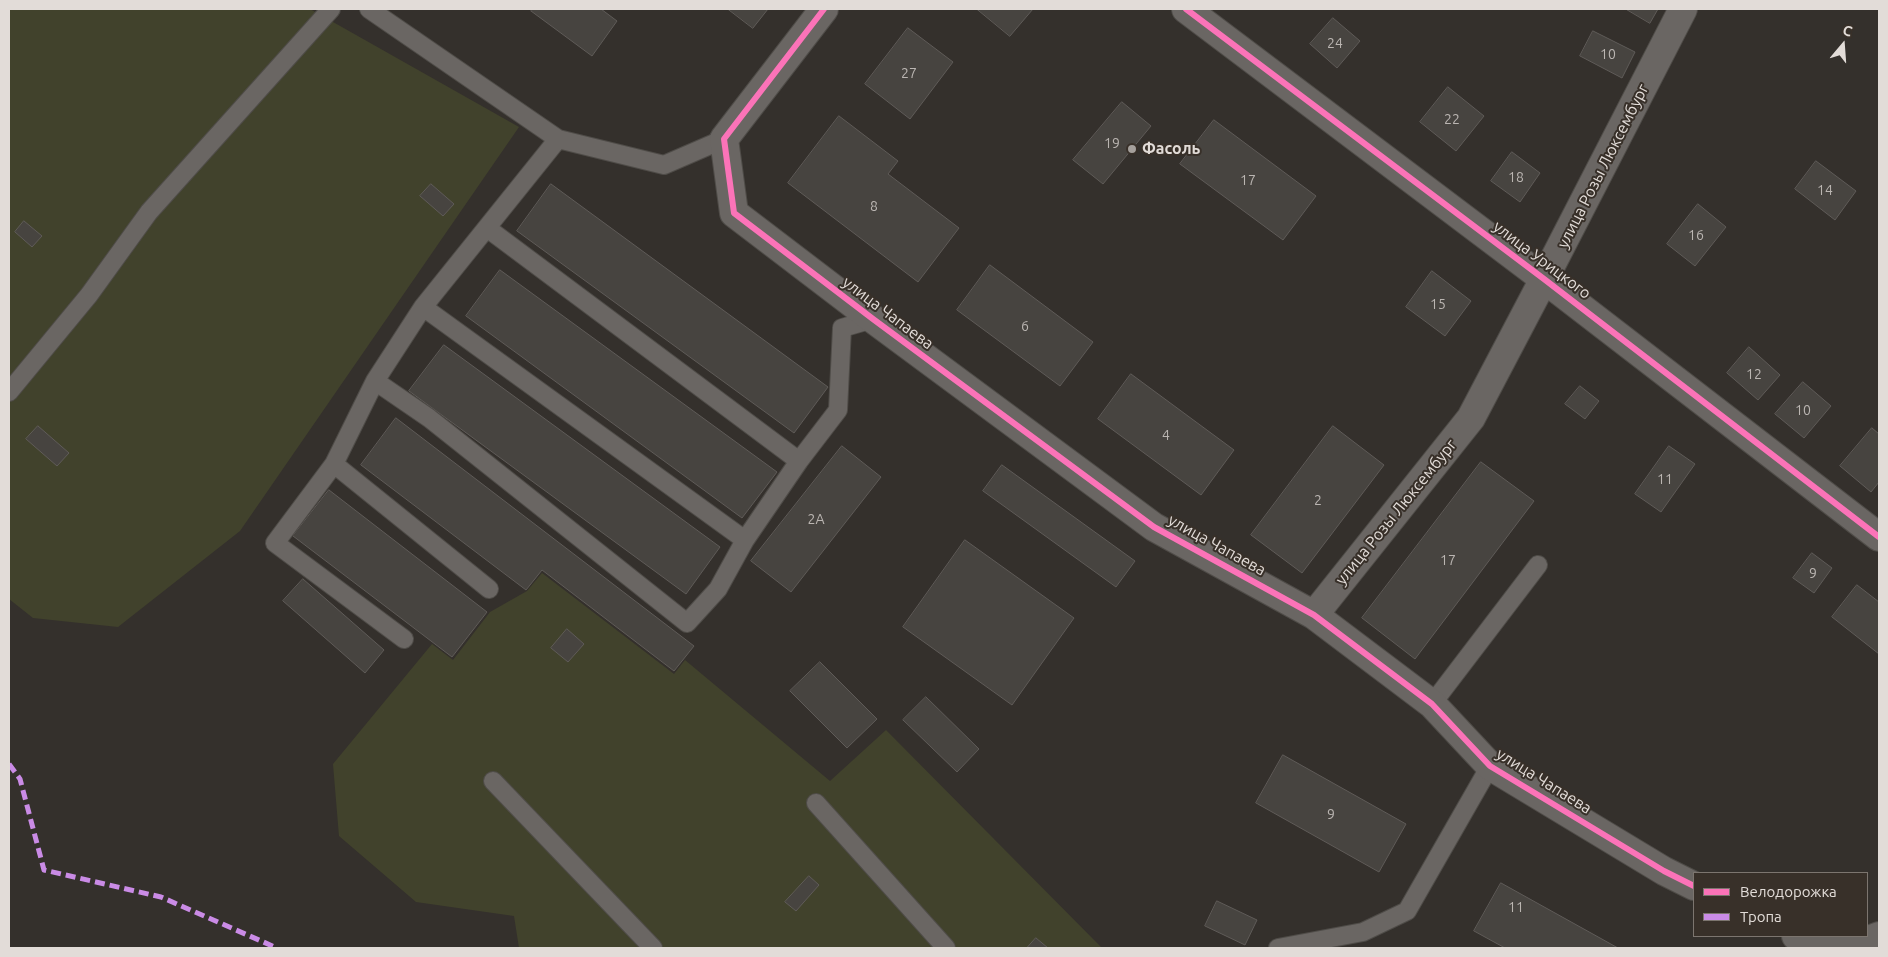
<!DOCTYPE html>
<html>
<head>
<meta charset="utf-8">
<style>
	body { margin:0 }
	#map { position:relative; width:1888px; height:957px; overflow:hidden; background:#34302c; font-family:Ubuntu,sans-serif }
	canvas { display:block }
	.frame { position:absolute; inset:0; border:10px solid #e2dcd8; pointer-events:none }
	.legend { position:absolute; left:1693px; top:872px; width:175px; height:65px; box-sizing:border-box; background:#383029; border:1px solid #7c756f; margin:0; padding:6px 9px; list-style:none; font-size:15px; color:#e2dcd8 }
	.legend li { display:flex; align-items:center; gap:10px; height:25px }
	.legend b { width:25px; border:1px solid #7c756f }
	.north { position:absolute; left:1818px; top:20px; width:50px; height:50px; -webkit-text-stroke:4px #383029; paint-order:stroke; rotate:18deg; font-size:14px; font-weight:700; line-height:20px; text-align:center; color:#e2dcd8 }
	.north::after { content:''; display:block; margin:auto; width:18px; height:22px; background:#e2dcd8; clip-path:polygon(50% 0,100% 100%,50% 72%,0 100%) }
</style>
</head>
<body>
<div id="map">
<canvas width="1888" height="957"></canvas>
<div class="frame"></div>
<ul class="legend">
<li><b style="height:6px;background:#fb73b8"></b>Велодорожка</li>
<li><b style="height:6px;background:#ca8be6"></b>Тропа</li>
</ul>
<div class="north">С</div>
</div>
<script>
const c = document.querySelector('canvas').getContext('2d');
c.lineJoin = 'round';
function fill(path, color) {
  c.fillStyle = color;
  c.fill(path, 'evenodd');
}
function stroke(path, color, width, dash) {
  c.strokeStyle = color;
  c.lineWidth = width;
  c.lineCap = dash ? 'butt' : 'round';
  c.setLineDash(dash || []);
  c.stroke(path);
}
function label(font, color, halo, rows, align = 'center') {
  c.font = font + ' Ubuntu,sans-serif';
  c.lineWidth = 4;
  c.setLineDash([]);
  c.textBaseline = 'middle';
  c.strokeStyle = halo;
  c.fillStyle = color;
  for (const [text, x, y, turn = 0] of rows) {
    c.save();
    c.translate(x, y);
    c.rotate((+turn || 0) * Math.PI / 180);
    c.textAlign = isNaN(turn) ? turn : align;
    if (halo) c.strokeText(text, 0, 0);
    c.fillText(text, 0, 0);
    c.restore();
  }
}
fill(new Path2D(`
	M9 9H310L519 127 240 531 118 627 33 618 9 599Z
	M542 573 674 674 685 660 830 781 886 730 1102 948H519L514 916 416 902 339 836 333 764 432 644 453 660 490 612 527 591Z`), '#41422c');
const building = new Path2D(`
	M533 9H601L617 21 592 56 531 11Z
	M728 9H768L753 28Z
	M977 9H1033L1010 36Z
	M1626 9H1658L1650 23Z
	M1333 18 1360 41 1337 68 1310 44Z
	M908 28 953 62 910 119 865 84Z
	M1593 31 1635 52 1622 78 1580 56Z
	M1448 87 1484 116 1456 151 1420 122Z
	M1122 102 1151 126 1103 184 1073 160Z
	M839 116 898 161 888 174 959 228 918 282 788 183Z
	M1214 120 1316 196 1283 240 1180 164Z
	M1512 152 1540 173 1520 202 1491 181Z
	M1816 161 1856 191 1835 220 1795 189Z
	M431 184 454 204 443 216 420 196Z
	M551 184 828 387 794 433 517 231Z
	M1698 204 1726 227 1695 266 1667 244Z
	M24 221 42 236 32 247 15 232Z
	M990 265 1093 342 1060 386 957 310Z
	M500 270 777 472 742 518 466 316Z
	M1432 271 1471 301 1445 336 1406 307Z
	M444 345 720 547 686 594 409 391Z
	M1749 347 1780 375 1758 400 1727 373Z
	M1131 374 1234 450 1201 495 1098 419Z
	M1803 382 1831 406 1804 438 1775 414Z
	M1580 386 1599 401 1585 419 1565 404Z
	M396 418 694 646 674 671 542 570 526 590 361 465Z
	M38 426 69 453 57 466 26 439Z
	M1333 426 1384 465 1302 573 1251 535Z
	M1872 428 1879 434V482L1871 492 1840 466Z
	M842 446 881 477 791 592 751 561Z
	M1669 446 1695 464 1661 512 1635 494Z
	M1481 462 1534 501 1415 659 1362 618Z
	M1002 465 1135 561 1116 587 983 491Z
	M329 490 487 612 452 657 293 536Z
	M965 540 1074 618 1012 705 903 627Z
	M1812 553 1832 568 1814 593 1793 578Z
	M303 579 384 650 365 673 283 601Z
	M1857 585 1879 602V654L1832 617Z
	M567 629 584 644 568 662 551 648Z
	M820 662 877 719 847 748 790 691Z
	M926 697 979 749 957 772 903 720Z
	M1283 755 1406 824 1379 872 1256 803Z
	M809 876 819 885 796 911 785 902Z
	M1501 883 1618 948H1505L1474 931Z
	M1217 901 1257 920 1245 945 1205 926Z
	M1036 938 1048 948H1027Z`);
fill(building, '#474440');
stroke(building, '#5f5b58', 1);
const lane = new Path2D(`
	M369 9 558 139
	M487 228 799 461
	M423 307 745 540
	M375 381 429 418 687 623 718 589 745 540 799 461 838 410 842 328 873 319
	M9 392 89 295 149 212 331 9
	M334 464 275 543 404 639
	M489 589 334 464 375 381 423 307 558 139 664 165 724 139
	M1432 704 1538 565
	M493 781 653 948
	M816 803 946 948
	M1278 948 1363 932 1407 911 1490 766`);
const street = new Path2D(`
	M824 9 724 139 734 213 873 319 1154 527 1314 615 1432 704 1490 766 1664 871 1694 886
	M1186 9 1544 279 1879 537
	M1314 615 1471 418 1544 279 1683 9
	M1796 936 1838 948
	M1847 948 1879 936`);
stroke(lane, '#4f4c48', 20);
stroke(street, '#4f4c48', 30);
stroke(lane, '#6a6663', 18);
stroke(street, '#6a6663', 28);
stroke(new Path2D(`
	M9 764 20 779 44 870 161 897 277 948`), '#ca8be6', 5, [10, 5]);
stroke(new Path2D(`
	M824 9 724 139 734 213 873 319 1154 527 1314 615 1432 704 1490 766 1664 871 1694 886
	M1186 9 1544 279 1879 537`), '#fb73b8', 6);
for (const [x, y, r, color] of [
	[1132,149,5,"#a5a09c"]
]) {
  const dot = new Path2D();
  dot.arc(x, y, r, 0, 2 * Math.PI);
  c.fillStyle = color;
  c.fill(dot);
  stroke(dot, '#383029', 2);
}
label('14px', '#bbb6b2', null, [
	["24",1335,43],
	["10",1608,54],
	["27",909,73],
	["22",1452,119],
	["19",1112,143],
	["18",1516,177],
	["17",1248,180],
	["14",1825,190],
	["8",874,206],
	["16",1696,235],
	["15",1438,304],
	["6",1025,326],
	["12",1754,374],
	["10",1803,410],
	["4",1166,435],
	["11",1665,479],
	["2",1318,500],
	["2А",816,519],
	["17",1448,560],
	["9",1813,573],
	["9",1331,814],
	["11",1516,907]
]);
label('bold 16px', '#e2dcd8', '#383029', [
	["Фасоль",1142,149]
], 'left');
label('16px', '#e2dcd8', '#383029', [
	["улица Розы Люксембург",1603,166,-63],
	["улица Урицкого",1542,260,37],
	["улица Чапаева",888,313,37],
	["улица Розы Люксембург",1396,512,-51],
	["улица Чапаева",1217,545,29],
	["улица Чапаева",1544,781,32]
]);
</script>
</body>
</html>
